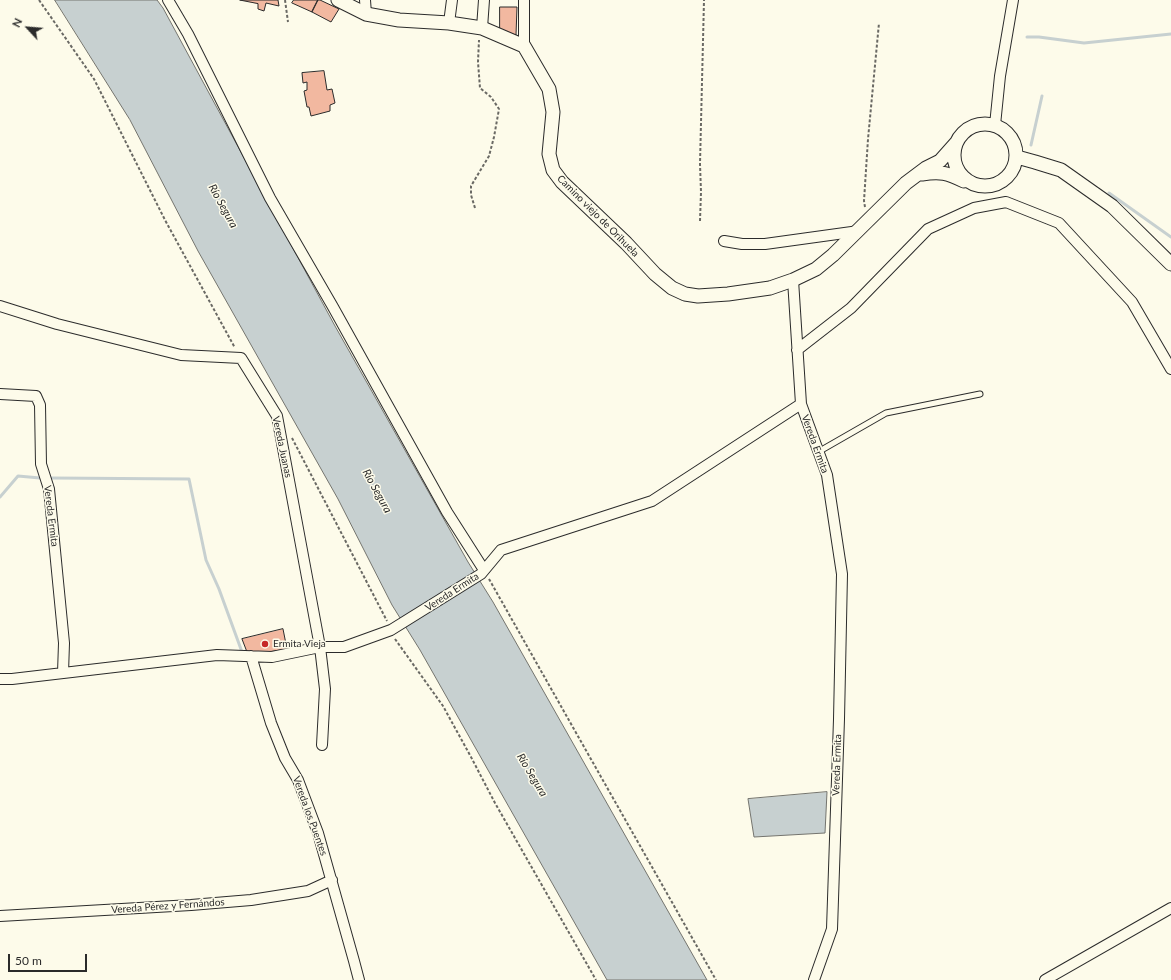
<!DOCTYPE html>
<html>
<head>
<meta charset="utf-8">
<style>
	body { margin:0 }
	#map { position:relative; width:1171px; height:980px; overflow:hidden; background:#fdfbea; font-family:Lato,sans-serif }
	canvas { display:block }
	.north { position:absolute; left:8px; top:8px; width:40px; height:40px; -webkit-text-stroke:3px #fdfbea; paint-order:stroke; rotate:296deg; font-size:11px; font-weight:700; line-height:16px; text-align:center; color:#2b2b2b }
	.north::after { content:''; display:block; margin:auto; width:14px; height:18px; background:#2b2b2b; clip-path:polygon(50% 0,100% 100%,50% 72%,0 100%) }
	.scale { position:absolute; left:8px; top:954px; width:79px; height:18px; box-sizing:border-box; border:2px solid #2b2b2b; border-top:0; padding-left:5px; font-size:12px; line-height:14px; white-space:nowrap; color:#2b2b2b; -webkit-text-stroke:3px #fdfbea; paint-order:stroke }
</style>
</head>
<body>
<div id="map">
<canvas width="1171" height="980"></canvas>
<div class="north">N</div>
<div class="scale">50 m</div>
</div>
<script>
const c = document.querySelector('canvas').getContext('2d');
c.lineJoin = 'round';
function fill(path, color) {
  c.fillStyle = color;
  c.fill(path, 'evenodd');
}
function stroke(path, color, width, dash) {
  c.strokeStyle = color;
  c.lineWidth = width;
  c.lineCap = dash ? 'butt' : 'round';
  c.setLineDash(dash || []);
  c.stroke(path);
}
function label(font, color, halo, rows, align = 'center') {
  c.font = font + ' Lato,sans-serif';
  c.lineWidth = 3;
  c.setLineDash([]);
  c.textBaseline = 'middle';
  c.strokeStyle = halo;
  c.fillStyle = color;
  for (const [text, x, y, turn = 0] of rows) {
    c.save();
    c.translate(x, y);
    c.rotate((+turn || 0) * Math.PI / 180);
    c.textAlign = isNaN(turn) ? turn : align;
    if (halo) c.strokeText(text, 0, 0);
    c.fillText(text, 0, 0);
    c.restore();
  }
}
const water = new Path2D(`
	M55 0H157L163 8 335 326 468 562 493 602 707 980H607L420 650 392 605 338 499 198 251 130 120Z
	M827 792 825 833 754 837 748 799Z`);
fill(water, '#c7d0d0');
stroke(water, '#74746e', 1);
stroke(new Path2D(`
	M1027 37H1039L1084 43 1171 34
	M1031 145 1042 96
	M1109 193 1171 237
	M52 478 189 479 206 560 219 589 242 652
	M0 497 18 476 40 478`), '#c7d0d0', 3);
const building = new Path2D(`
	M240 0H278L279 6 266 3 264 11 258 9V4Z
	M294 0H318L312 12 292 3Z
	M318 0H320L339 9 331 22 312 12Z
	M500 7H517L516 35 500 31Z
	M324 71 327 90 332 89 335 103 330 105V111L311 116 309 107H307L304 91 307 90V82L303 83 302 73Z
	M283 629 287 649 267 652H247L242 639Z`);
fill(building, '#f2b8a0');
stroke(building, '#2b2b2b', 1);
const lane = new Path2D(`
	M818 452 886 413 980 394`);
const street = new Path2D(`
	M168 0 188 34 270 198 333 307 447 512 484 570
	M365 0 366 14
	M449 23 452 0
	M482 28 484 0
	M524 46V0
	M995 125 1000 76 1013 0
	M724 241 742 244H765L859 231
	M793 280 801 404 827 475 842 574 839 719 832 929 814 980
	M0 306 57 324 181 355 241 358 277 416 320 647 325 689 322 745
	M797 350 851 308 928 229 974 208 1006 202 1059 223 1132 302 1171 369
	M0 394 36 396 40 405 41 464 49 489 64 643 63 673
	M251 656 271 723 285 758 298 780 318 833 354 961 359 980
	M0 679H12L217 655 272 657 320 647H344L391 630 481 574 501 550 652 501 801 404
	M0 916 191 905 251 900 308 891 332 880
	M1045 980 1171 908`);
const secondary = new Path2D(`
	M338 0 366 14 399 20 449 23 482 28 524 46 549 89 553 112 549 154 553 170 562 182 626 243 655 274 672 288 685 294 698 296 728 294 770 288 793 280 816 269 833 255 906 183 926 168 940 161 956 143
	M954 155a31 31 0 1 1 62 0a31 31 0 1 1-62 0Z
	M1017 157 1035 162 1061 170 1112 206 1171 264
	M922 174C941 171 947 173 964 181`);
stroke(lane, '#2b2b2b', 7);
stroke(street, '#2b2b2b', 12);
stroke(secondary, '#2b2b2b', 15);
stroke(new Path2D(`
	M39 0 94 79 165 220 235 348
	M285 0 288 22
	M865 207 864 201 868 139 879 23
	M475 208 471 195V186L489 156 494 137 499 109 491 97 480 88 478 62 479 40
	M700 221 701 192 700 164 704 0
	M292 438 387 621
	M489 579 716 980
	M395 639 443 706 471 757 495 803 596 980`), '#6a6964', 2, [3, 2]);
stroke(lane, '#fdfbea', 5);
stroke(street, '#fdfbea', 10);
stroke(secondary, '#fdfbea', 13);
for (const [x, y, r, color] of [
	[265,644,4,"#c62828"]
]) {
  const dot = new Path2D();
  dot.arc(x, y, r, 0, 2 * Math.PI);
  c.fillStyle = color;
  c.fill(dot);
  stroke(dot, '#fdfbea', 1.5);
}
label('10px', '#2b2b2b', '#fdfbea', [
	["Camino viejo de Orihuela",598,216,45],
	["Vereda Ermita",815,444,70],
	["Vereda Juanas",282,447,78],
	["Vereda Ermita",51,516,83],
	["Vereda Ermita",452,592,-33],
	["Vereda Ermita",837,765,-88],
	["Vereda los Puentes",310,816,70],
	["Vereda Pérez y Fernándos",168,906,-4]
]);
label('10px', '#2b2b2b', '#fdfbea', [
	["Ermita Vieja",273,644]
], 'left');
label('italic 11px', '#2b2b2b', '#fdfbea', [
	["Río Segura",223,206,61],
	["Río Segura",377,491,61],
	["Río Segura",532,775,59]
]);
</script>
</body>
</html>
